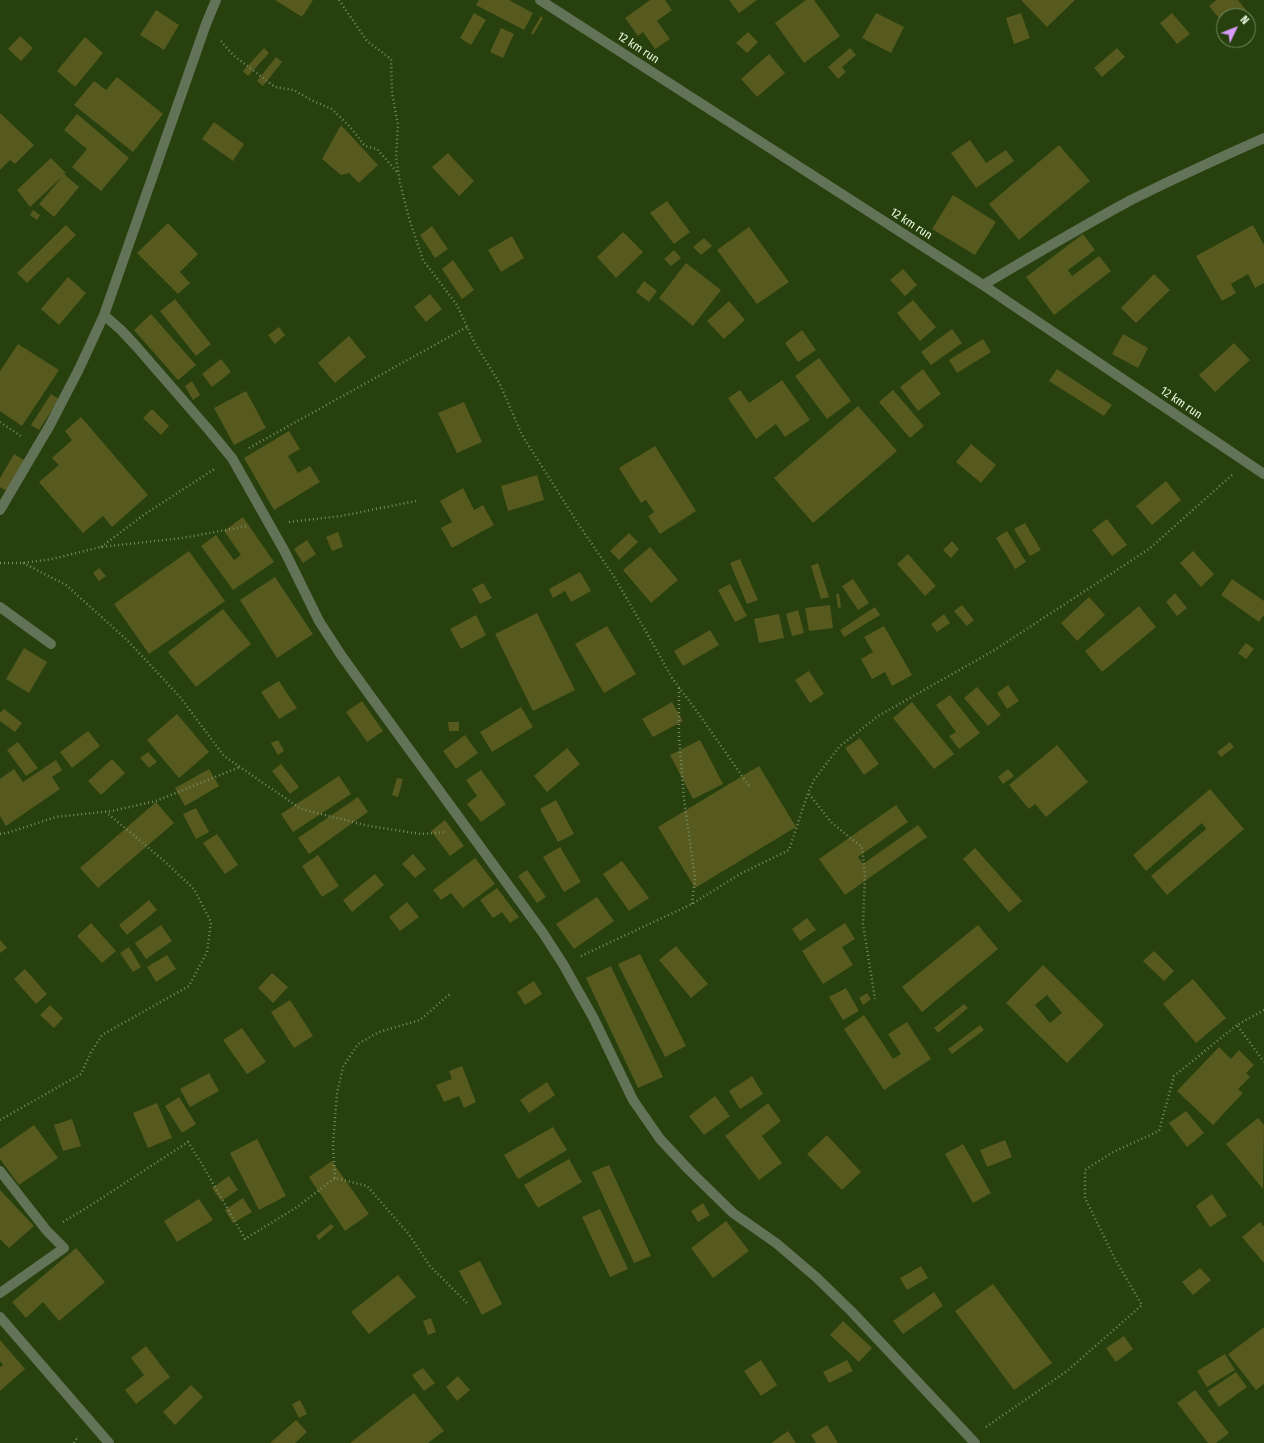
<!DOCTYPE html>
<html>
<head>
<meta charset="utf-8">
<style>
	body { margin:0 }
	#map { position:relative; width:1264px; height:1443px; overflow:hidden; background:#27400e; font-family:"Fira Sans Condensed",sans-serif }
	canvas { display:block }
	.north { position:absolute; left:1216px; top:8px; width:40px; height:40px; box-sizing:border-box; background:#27400e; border:1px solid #748a60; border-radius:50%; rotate:47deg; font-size:11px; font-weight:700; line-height:16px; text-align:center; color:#e8f8dc }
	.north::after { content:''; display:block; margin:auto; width:14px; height:18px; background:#d79bf9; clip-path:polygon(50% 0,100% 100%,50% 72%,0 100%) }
</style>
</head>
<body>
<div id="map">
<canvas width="1264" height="1443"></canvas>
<div class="north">N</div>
</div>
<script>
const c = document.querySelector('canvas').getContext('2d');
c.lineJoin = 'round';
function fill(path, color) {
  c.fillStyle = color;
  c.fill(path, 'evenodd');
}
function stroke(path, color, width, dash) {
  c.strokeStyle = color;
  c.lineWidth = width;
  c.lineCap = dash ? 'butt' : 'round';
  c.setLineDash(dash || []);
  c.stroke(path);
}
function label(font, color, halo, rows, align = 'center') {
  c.font = font + ' "Fira Sans Condensed",sans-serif';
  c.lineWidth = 3;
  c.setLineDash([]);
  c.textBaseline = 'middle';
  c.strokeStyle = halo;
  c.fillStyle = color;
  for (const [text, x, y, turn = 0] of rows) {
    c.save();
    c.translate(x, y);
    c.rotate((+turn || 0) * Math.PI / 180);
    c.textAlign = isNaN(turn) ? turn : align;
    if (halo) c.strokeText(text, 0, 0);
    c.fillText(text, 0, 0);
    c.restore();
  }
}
fill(new Path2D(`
	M275 0H313L302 17Z
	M479 0H509L533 13 524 30 476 5Z
	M650 0H665L672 10 657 21 670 39 655 49 643 32 638 36 625 18Z
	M729 0H757L739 13Z
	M806 0H814L840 36 804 63 775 23Z
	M1021 0H1075L1047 27Z
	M1216 0H1238L1246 10 1239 16H1224V24L1209 6Z
	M156 10 179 25 164 50 140 35Z
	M474 13 486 20 471 45 460 38Z
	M876 13 904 27 891 53 862 38Z
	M1021 13 1030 38 1014 44 1006 18Z
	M1172 13 1190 34 1177 44 1160 23Z
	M541 16 543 18 533 35 531 33Z
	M501 28 514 34 503 58 490 52Z
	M748 32 758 42 747 53 736 43Z
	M20 36 33 48 21 61 8 49Z
	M85 37 103 53 75 87 57 71Z
	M264 48 269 53 248 76 243 71Z
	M850 48 856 55 842 67 846 72 838 79 828 67Z
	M1117 48 1125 57 1102 77 1094 68Z
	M769 54 785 73 757 97 741 79Z
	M276 57 282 62 263 86 257 81Z
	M117 77 163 114 133 152 74 105 94 81 106 90Z
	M0 113 34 145 15 164 10 160 0 170Z
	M77 114 129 158 101 191 72 167 87 149 64 130Z
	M214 122 244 144 233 161 202 139Z
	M341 125 378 165 359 183 349 173 341 175 322 159Z
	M970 140 986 163 1006 150 1014 161 976 188 951 153Z
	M1059 145 1090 181 1019 240 989 204Z
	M448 153 474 181 459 196 432 167Z
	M51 158 66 173 64 174 79 187 54 217 39 204 63 176 30 207 17 190Z
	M953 195 996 222 975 255 932 229Z
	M667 201 690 232 674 244 650 213Z
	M33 210 40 215 37 220 30 215Z
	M168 223 198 254 180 272 190 283 178 294 137 253Z
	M66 225 76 235 27 283 17 273Z
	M1253 225 1264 245V283L1255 288 1248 274 1231 284 1236 293 1222 301 1196 256Z
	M432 226 448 249 435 258 420 235Z
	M749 227 789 282 757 304 717 250Z
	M623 232 643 252 616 278 597 257Z
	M1083 234 1095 250 1068 270 1072 276 1099 256 1111 271 1054 315 1026 277Z
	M512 236 524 258 501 272 488 250Z
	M704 238 712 246 701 255 693 247Z
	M674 250 681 258 671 266 664 259Z
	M453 260 474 290 462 299 442 269Z
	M686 263 721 290 693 326 659 298Z
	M903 269 917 285 905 296 890 280Z
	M1154 274 1170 290 1136 323 1121 308Z
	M68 277 86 293 59 325 41 309Z
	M644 281 657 291 649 302 636 292Z
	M430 294 442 309 426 322 414 307Z
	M175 299 211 344 196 356 160 311Z
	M913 300 936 327 920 341 897 313Z
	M729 301 745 320 724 339 707 321Z
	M151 314 196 365 178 380 134 330Z
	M279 327 285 335 275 344 268 335Z
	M952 329 962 343 931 365 921 352Z
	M802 330 816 350 798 362 785 343Z
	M1123 334 1148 348 1138 368 1112 354Z
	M349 336 366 357 335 383 318 363Z
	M983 339 991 352 957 373 949 360Z
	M1234 343 1250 360 1215 392 1199 375Z
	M18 344 59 370 22 426 0 411V371Z
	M819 358 851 401 827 419 795 376Z
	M221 359 231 372 212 387 202 374Z
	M923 369 941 394 918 411 900 387Z
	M1057 369 1112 405 1104 416 1049 381Z
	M782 380 810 420 785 437 776 424 756 439 728 398 740 390 749 403Z
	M192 381 200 395 193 400 185 386Z
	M893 390 924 426 910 438 879 402Z
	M246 391 266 428 234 445 214 408Z
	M51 394 59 399 39 430 31 425Z
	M464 402 482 442 457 453 438 413Z
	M858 406 897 451 813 523 774 478Z
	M152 409 169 426 161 435 143 418Z
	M81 417 148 495 112 527 103 516 83 533 39 482 59 465 52 458 72 440 65 431Z
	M289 431 300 449 288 456 298 473 310 466 320 482 274 510 244 458Z
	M971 444 996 465 981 483 956 462Z
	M655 446 696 511 660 534 648 516 654 512 646 500 641 503 619 468Z
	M14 454 26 461 8 492 0 487V478Z
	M537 475 544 500 508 511 501 486Z
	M1166 481 1181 500 1152 525 1136 506Z
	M463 488 474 510 483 505 494 525 452 548 441 528 452 522 440 501Z
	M243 517 274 562 233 590 201 546 216 535 234 560 241 555 224 531Z
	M1107 519 1127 545 1112 556 1092 530Z
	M1025 523 1041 550 1030 556 1014 529Z
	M1007 531 1026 562 1015 569 996 538Z
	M338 532 343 547 332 551 326 537Z
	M629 533 638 542 619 560 610 551Z
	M307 540 316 554 303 563 294 549Z
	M952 541 959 549 951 558 943 550Z
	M650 547 678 580 651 603 623 570Z
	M189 551 225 601 149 654 114 604Z
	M1193 551 1214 574 1201 587 1180 563Z
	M908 554 936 586 925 596 897 564Z
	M740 559 758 600 747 604 730 563Z
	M818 563 829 597 821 599 811 566Z
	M99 568 106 576 99 581 93 573Z
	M580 572 591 591 571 602 565 591 553 598 549 589Z
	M275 577 313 634 277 658 240 600Z
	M853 579 869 603 858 610 842 586Z
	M1232 579 1264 601V615L1259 622 1221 595Z
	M483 583 492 598 480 604 472 589Z
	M730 584 747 616 735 622 718 590Z
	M1175 593 1187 608 1177 616 1166 602Z
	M836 594H839L841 607 838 608Z
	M1089 597 1105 615 1077 641 1061 623Z
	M830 605 833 628 809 631 805 608Z
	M962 605 974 620 967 626 954 611Z
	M1139 606 1156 627 1102 672 1085 651Z
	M875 607 880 615 844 637 840 630Z
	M223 609 251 644 196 687 168 652Z
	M798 610 804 633 792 636 786 614Z
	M537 613 575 690 533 711 495 634Z
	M779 614 784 638 759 643 754 619Z
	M944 614 950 623 937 632 931 624Z
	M476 615 486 635 461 649 450 629Z
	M607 626 636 674 604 693 575 644Z
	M884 626 912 675 892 686 885 672 872 679 861 659 873 652 864 637Z
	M710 630 719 645 683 666 674 651Z
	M1246 643 1254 649 1246 659 1238 653Z
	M24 648 47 662 29 693 6 679Z
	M809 671 824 694 810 703 795 680Z
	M279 681 297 708 279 719 261 692Z
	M1008 685 1019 701 1007 709 997 693Z
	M977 687 1001 715 988 726 964 698Z
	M950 695 980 733 959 749 949 736 956 732 936 705Z
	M362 701 383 731 367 742 346 712Z
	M672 702 683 721 653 737 642 719Z
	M912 702 954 754 934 769 893 718Z
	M521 707 533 727 492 752 480 732Z
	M4 709 22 723 15 732 0 721V713Z
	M177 714 209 752 179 778 147 740Z
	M448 722H459V731H449Z
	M88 731 100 746 72 768 60 752Z
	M465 735 478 753 456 769 443 751Z
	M860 738 879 764 864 775 845 748Z
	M278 740 284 751 278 755 271 743Z
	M700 740 723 784 693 799 670 755Z
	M18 742 38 768 26 776 7 750Z
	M1230 742 1234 747 1221 757 1217 752Z
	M1057 745 1088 782 1046 817 1035 804 1029 809 1009 785Z
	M567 748 580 764 547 792 534 776Z
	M148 752 157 762 149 768 140 758Z
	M112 759 125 773 101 795 88 781Z
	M56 760 62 770 52 777 60 789 6 826 0 816V779L14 769 23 782Z
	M281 764 299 787 290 794 272 771Z
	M759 766 796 827 695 888 658 827Z
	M209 769 219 786 185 806 175 788Z
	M1008 769 1014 776 1003 784 998 777Z
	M481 770 506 804 481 822 467 804 477 796 466 780Z
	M339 776 351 794 293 832 281 814Z
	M397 778 403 779 398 797 392 795Z
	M1210 789 1244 829 1167 895 1151 876 1206 829 1202 823 1146 871 1133 855Z
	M358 797 368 812 309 854 298 838Z
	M556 800 574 834 558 842 540 809Z
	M156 802 174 823 98 888 80 868Z
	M896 805 908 822 858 857 863 864 918 825 927 837 845 895 819 859Z
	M196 808 209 832 196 839 183 814Z
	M445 820 464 846 450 856 431 831Z
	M217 834 238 865 225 874 203 843Z
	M560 847 581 882 564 892 543 857Z
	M975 848 1022 901 1009 912 963 859Z
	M413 854 426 869 415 878 402 864Z
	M318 855 339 886 322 897 302 866Z
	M475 858 495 884 463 908 451 893 441 900 433 890Z
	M622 861 649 898 629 911 603 874Z
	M527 870 546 897 537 903 518 876Z
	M375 874 384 885 352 912 343 900Z
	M497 888 519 917 510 923 502 912 493 918 480 900Z
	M597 897 614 921 574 949 556 924Z
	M149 900 157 910 127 935 119 925Z
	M407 902 419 917 400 931 389 917Z
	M807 918 816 930 800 941 792 929Z
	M91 923 116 951 102 963 77 936Z
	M845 923 855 939 842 947 853 965 823 984 802 951Z
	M161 925 172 941 146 959 135 943Z
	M978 925 998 949 922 1012 902 987Z
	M0 940 7 948 0 953Z
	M676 946 708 984 691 998 659 960Z
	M129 947 141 967 133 972 120 953Z
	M1154 951 1174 971 1164 981 1143 961Z
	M640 954 686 1046 665 1057 618 964Z
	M167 955 176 969 156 982 147 967Z
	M1043 965 1104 1025 1067 1063 1006 1003ZM1047 995 1062 1013 1050 1023 1035 1005Z
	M611 966 663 1077 638 1088 586 978Z
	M25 969 47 994 36 1004 14 979Z
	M272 973 288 987 273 1003 258 988Z
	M1193 979 1226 1018 1196 1043 1163 1004Z
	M534 981 542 994 525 1005 517 992Z
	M846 988 859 1011 843 1020 829 997Z
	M867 993 871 999 863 1005 859 998Z
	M290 1000 313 1036 294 1048 271 1012Z
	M964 1004 968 1008 938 1033 934 1028Z
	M50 1005 63 1018 54 1028 40 1015Z
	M864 1015 893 1059 901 1054 888 1034 907 1022 931 1059 884 1090 844 1029Z
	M980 1025 984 1030 952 1054 948 1049Z
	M242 1028 266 1062 247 1074 223 1040Z
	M1219 1047 1231 1059 1239 1050 1254 1065 1246 1073 1250 1077 1238 1089 1243 1093 1213 1125 1177 1091Z
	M462 1066 476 1102 464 1108 459 1096 444 1102 436 1085 452 1079 449 1071Z
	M209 1073 219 1091 190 1107 180 1089Z
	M752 1076 763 1094 740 1109 729 1091Z
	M547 1082 555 1095 529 1113 520 1100Z
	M715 1096 730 1116 704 1135 689 1116Z
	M179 1097 196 1124 182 1133 165 1106Z
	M157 1103 172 1138 148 1148 133 1113Z
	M768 1103 781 1121 762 1136 782 1163 759 1180 725 1136Z
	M1186 1111 1204 1133 1187 1147 1169 1123Z
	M1258 1118 1264 1125 1263 1189 1226 1144Z
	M72 1119 81 1146 63 1151 54 1125Z
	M34 1125 58 1158 19 1185 0 1159V1149Z
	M553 1127 567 1150 518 1179 504 1155Z
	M827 1135 861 1172 842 1190 807 1154Z
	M257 1139 286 1196 259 1210 230 1153Z
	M1005 1140 1012 1157 987 1167 980 1150Z
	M963 1144 991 1193 973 1203 945 1154Z
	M569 1159 582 1182 538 1208 524 1185Z
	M332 1161 369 1214 345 1231 309 1177Z
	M609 1165 651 1256 634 1263 592 1172Z
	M229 1176 238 1190 221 1201 212 1188Z
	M0 1190 34 1226 9 1248 0 1239Z
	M1212 1194 1227 1216 1210 1227 1196 1206Z
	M243 1198 252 1212 233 1223 225 1210Z
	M199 1199 213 1220 177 1242 164 1221Z
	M703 1203 710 1215 698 1222 691 1211Z
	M600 1209 628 1269 610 1277 582 1217Z
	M726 1221 749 1251 713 1278 691 1248Z
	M1260 1222 1264 1227V1263L1242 1237Z
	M331 1224 334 1227 319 1240 316 1236Z
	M76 1248 105 1282 59 1321 43 1302 26 1318 12 1302Z
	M480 1261 502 1304 482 1315 459 1271Z
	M921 1266 928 1278 907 1290 900 1278Z
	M1200 1268 1211 1280 1193 1295 1182 1282Z
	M398 1275 416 1297 369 1334 351 1312Z
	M993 1284 1052 1363 1014 1390 955 1311Z
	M934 1292 943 1306 903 1334 893 1321Z
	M431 1318 436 1332 428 1335 423 1321Z
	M843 1321 872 1348 859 1362 830 1335Z
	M1264 1327V1384L1256 1390 1228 1354Z
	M1124 1336 1133 1349 1116 1362 1106 1348Z
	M0 1340 25 1369 0 1391V1367L3 1365 0 1361Z
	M146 1346 170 1377 136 1404 125 1390 144 1375 131 1358Z
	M1225 1354 1235 1370 1207 1387 1197 1371Z
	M761 1360 777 1385 761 1396 744 1371Z
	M847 1360 853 1371 829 1383 823 1372Z
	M423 1368 435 1383 424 1391 412 1375Z
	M1236 1372 1247 1387 1219 1407 1208 1391Z
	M458 1376 470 1390 457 1401 446 1387Z
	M191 1385 203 1397 175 1425 163 1412Z
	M1195 1390 1229 1433 1216 1443H1208L1177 1403Z
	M414 1393 444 1431 428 1443H350Z
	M300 1400 307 1414 299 1418 292 1404Z
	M296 1420 307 1432 295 1443H270Z
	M827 1425 838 1443H816L811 1435Z
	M788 1431 796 1443H771Z`), '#565a1e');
stroke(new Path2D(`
	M339 0 367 41 391 59 392 93 398 125 396 157 400 183 409 218 423 260 457 305 474 342 499 382 522 435 579 525 613 575 648 635 672 678 696 710 749 786
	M221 41 233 55 275 87 294 90 311 100 332 109 351 128 365 146 377 149 397 172
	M0 422 22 437
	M249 448 467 327
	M289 522 341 516 416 501
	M101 547 145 514 216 468
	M0 563H23L52 559 101 547 182 538 248 526
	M23 563 66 585 127 640 180 697 224 756 301 809 369 826 421 834 446 832
	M679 688V736L684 799 695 878 692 904
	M809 794 832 823 862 847 865 876 863 924 875 999
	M0 834 7 833 56 817 112 811 156 801 240 767
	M581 956 692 904 740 874 789 850 808 793 814 780 839 747 878 716 993 651 1149 549 1232 475
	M1264 1010 1237 1025 1264 1062
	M0 1120 81 1074 91 1052 102 1035 189 986 207 952 211 922 194 889 163 860 106 812
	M335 1178 333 1144 337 1093 343 1067 358 1044 379 1032 420 1020 451 993
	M63 1222 88 1207 188 1142 203 1166 245 1239 297 1207 335 1178 367 1186 408 1233 430 1266 469 1305
	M986 1427 1067 1371 1142 1305 1116 1261 1085 1198V1170L1113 1152 1159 1131 1174 1076 1237 1025
	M74 1443 78 1436`), '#768b62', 2.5, [1, 3]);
stroke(new Path2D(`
	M540 0 983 285 1264 474
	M983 285C1032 256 1081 227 1131 200 1175 178 1219 158 1264 138
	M104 315 121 330 136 346 208 429 232 458 285 552 319 621 341 655 369 694 543 933 563 964 594 1019 633 1100 660 1139 689 1170 733 1213 776 1243 816 1277 852 1312 975 1443
	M0 510 50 425 79 369 104 315 206 24 216 0
	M0 607 51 644
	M0 1171 47 1231 64 1248 0 1293
	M0 1317 109 1443`), '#637357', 10);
label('12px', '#e8f8dc', '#27400e', [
	["12 km run",638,48,33],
	["12 km run",911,224,33],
	["12 km run",1181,403,34]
]);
</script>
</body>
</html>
